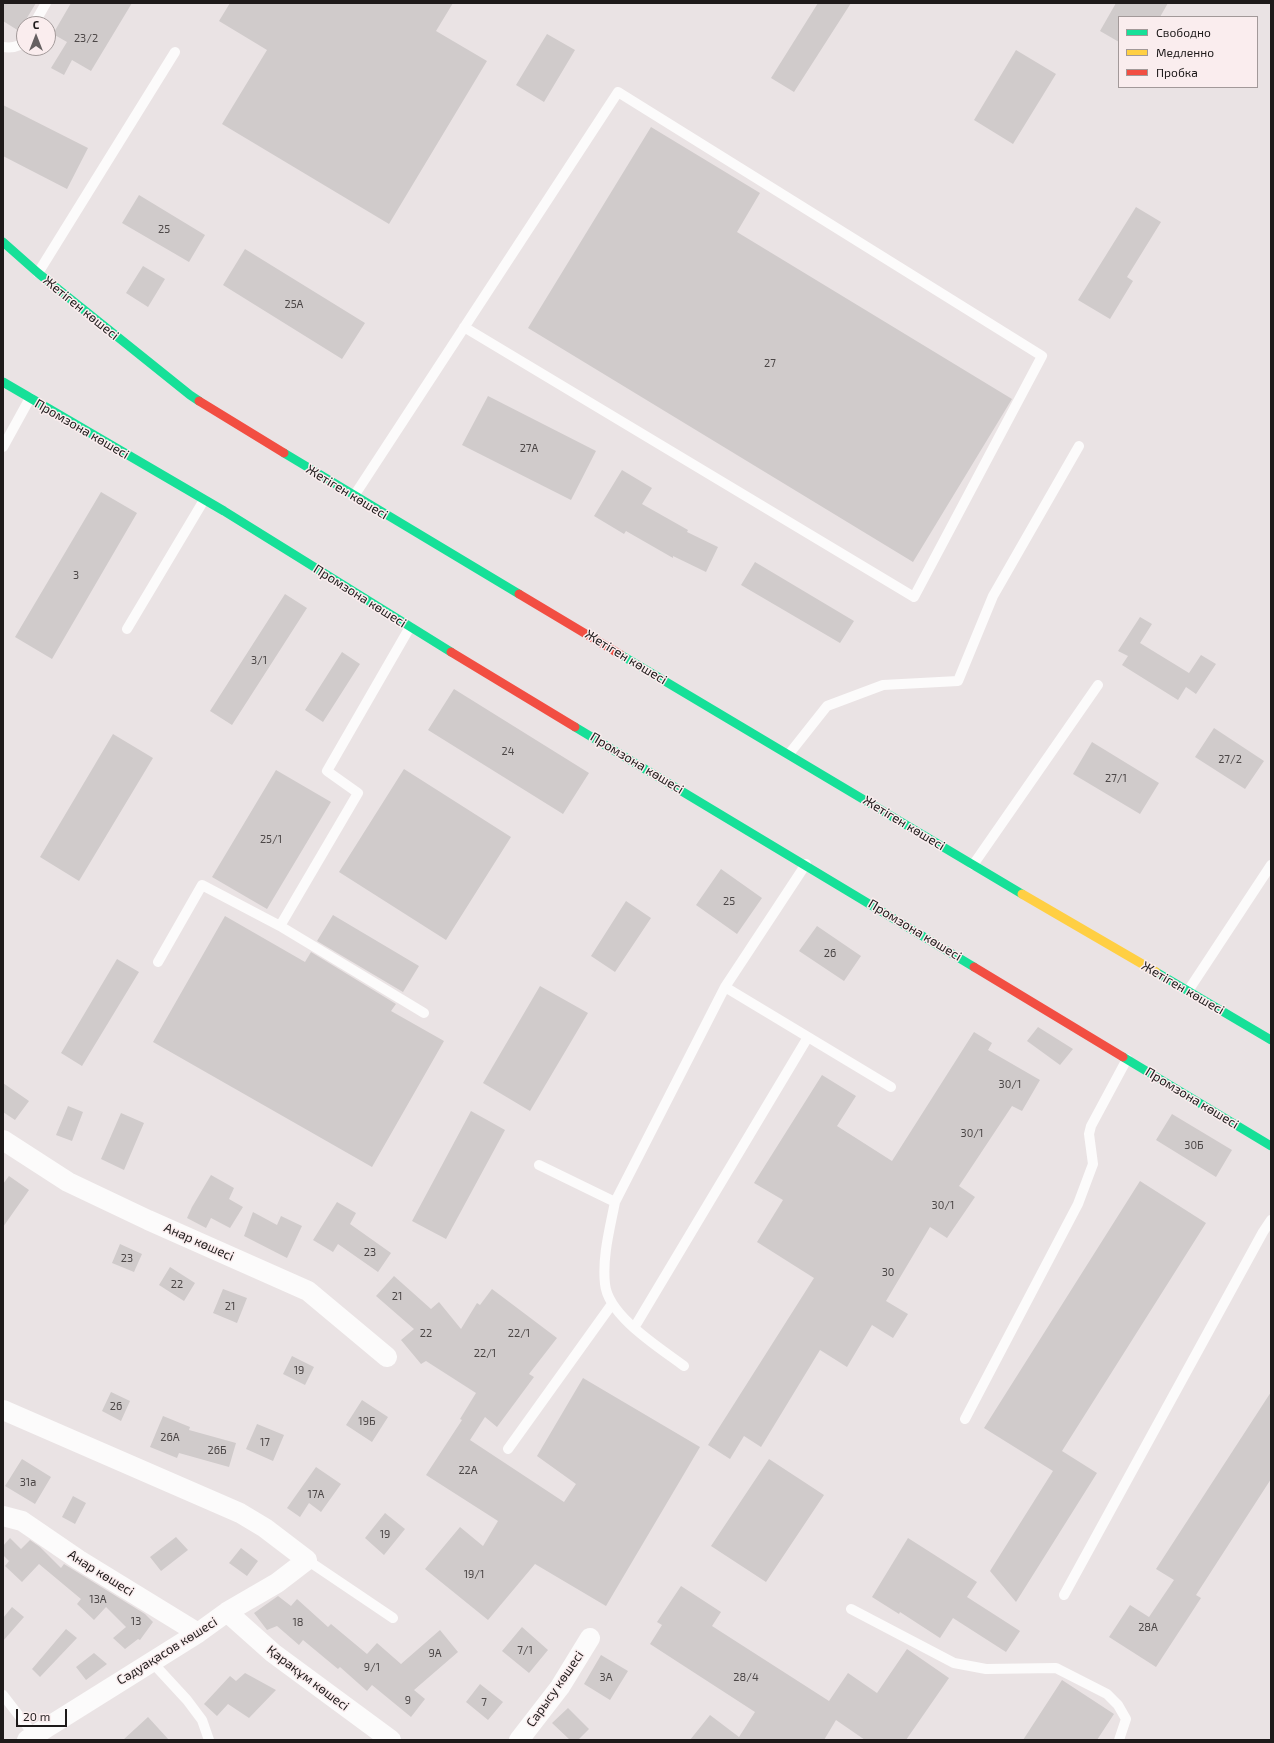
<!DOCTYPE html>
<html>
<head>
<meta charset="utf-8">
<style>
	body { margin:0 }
	#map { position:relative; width:1274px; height:1743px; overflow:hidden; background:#eae3e4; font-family:"Exo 2",sans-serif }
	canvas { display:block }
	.frame { position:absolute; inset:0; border:4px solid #1e1a1a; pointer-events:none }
	.legend { position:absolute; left:1118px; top:16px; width:140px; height:72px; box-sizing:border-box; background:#faedee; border:1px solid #a29999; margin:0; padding:5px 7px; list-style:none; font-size:12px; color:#1e1a1a }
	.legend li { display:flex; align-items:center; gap:8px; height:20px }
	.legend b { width:20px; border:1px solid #a29999 }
	.north { position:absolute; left:16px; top:16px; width:40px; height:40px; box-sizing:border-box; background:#faedee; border:1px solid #a29999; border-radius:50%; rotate:0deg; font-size:11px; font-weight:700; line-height:16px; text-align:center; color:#1e1a1a }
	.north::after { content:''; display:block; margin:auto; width:14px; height:18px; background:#656061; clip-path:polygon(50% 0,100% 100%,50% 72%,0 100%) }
	.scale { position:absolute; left:16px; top:1709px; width:51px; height:18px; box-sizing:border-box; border:2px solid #1e1a1a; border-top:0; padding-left:5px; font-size:12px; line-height:14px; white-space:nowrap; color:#1e1a1a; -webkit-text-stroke:3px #faedee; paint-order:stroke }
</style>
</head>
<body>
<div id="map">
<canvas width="1274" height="1743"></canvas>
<div class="frame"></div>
<ul class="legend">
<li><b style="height:5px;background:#16e098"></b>Свободно</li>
<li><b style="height:5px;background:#ffcf43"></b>Медленно</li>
<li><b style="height:5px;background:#f24e42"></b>Пробка</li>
</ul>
<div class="north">С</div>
<div class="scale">20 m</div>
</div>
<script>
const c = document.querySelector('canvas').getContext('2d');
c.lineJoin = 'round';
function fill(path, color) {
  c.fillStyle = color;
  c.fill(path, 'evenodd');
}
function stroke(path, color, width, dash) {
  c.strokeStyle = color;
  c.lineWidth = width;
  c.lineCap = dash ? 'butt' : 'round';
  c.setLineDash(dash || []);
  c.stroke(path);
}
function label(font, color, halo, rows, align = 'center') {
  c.font = font + ' "Exo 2",sans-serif';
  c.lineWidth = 3;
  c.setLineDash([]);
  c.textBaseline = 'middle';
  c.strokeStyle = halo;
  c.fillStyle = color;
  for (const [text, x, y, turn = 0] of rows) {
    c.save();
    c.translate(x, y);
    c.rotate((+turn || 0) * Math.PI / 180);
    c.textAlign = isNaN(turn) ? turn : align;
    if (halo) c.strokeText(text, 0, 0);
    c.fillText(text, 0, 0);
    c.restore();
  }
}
fill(new Path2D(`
	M3 3H36L19 31 3 21Z
	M71 3H132L91 71 72 60 64 75 51 68 67 42 53 34Z
	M230 3H453L436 31 487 61 389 224 222 124 267 50 219 21Z
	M818 3H851L794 92 771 78Z
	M1116 3H1168L1160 17H1119V42L1100 31Z
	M547 34 575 50 544 102 516 85Z
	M1016 50 1056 74 1013 144 974 120Z
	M3 105 88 148 67 189 3 156Z
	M651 127 760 193 737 232 1012 399 913 562 528 328Z
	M139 195 205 235 189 262 122 223Z
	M1136 207 1161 222 1127 277 1133 281 1110 319 1078 300Z
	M245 249 365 323 342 359 223 285Z
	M143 266 165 279 148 307 126 293Z
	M488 396 596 451 571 500 462 445Z
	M622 470 652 488 642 504 688 530 687 532 718 547 706 572 673 556V558L626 531 624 534 594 516Z
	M101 492 137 513 52 659 15 637Z
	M755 562 854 621 840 643 741 585Z
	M285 594 307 608 232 725 210 711Z
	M1140 617 1152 624 1140 643 1189 673 1201 655 1216 664 1196 694 1186 687 1178 700 1122 665 1128 656 1118 651Z
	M342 652 360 664 323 722 305 710Z
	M454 689 589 773 563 814 428 730Z
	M1214 728 1264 761 1245 789 1195 757Z
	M113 734 153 758 79 881 40 857Z
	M1092 742 1159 783 1140 814 1073 774Z
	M404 769 511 837 446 940 339 872Z
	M276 770 331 802 267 909 212 877Z
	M721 869 762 898 737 934 696 905Z
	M626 901 651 918 615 972 591 956Z
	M333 915 419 966 403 992 317 941Z
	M225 916 305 962 311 952 396 1004 391 1011 444 1041 372 1167 153 1042Z
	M817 926 861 956 844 981 799 951Z
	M117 959 139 972 82 1066 61 1053Z
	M540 986 588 1013 530 1111 483 1083Z
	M1038 1027 1073 1049 1060 1065 1027 1041Z
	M974 1032 992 1043 988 1050 1040 1080 1022 1111 1012 1106 959 1186 975 1197 947 1238 930 1227 886 1301 908 1314 893 1338 872 1325 847 1367 820 1350 761 1447 744 1436 730 1459 708 1445 814 1278 757 1242 783 1200 754 1183 822 1075 856 1096 837 1126 892 1161Z
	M3 1083 29 1101 15 1120 3 1112Z
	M68 1106 83 1112 72 1141 56 1135Z
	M471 1111 505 1130 446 1239 412 1221Z
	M121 1113 144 1123 124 1170 101 1159Z
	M1172 1114 1232 1150 1216 1177 1156 1140Z
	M211 1175 234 1188 229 1199 243 1207 230 1228 211 1218 206 1228 187 1218 192 1207Z
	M9 1176 29 1190 3 1227V1184Z
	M1140 1181 1206 1223 1062 1451 1097 1473 1016 1602 990 1571 1053 1471 984 1428Z
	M337 1202 356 1213 350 1224 391 1253 378 1272 338 1244 333 1252 313 1240Z
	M253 1212 277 1225 281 1216 302 1226 287 1258 244 1236Z
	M120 1244 142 1254 134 1272 112 1263Z
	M170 1267 195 1283 184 1301 159 1285Z
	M394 1276 431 1309 439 1302 461 1329 477 1303 480 1305 492 1289 557 1338 529 1374 534 1377 497 1427 485 1417 470 1440 564 1502 576 1484 537 1456 583 1378 700 1447 606 1606 535 1564 488 1620 425 1569 460 1527 483 1546 498 1521 426 1475 462 1420 460 1419 476 1393 426 1361 421 1364 401 1340 414 1329 376 1296Z
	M223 1289 247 1298 237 1323 213 1313Z
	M292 1356 314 1367 305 1385 283 1374Z
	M111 1392 130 1401 121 1421 102 1411Z
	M1271 1392V1479L1196 1595 1201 1598 1156 1667 1109 1637 1130 1605 1149 1617 1174 1580 1156 1569Z
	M362 1400 388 1417 372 1442 346 1425Z
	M163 1416 190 1427 189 1430 236 1443 229 1467 179 1453 177 1458 150 1447Z
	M257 1424 284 1435 273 1461 246 1449Z
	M22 1459 51 1477 35 1504 5 1486Z
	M769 1459 824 1495 766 1582 711 1546Z
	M316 1467 341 1484 321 1512 309 1503 300 1517 287 1508Z
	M73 1496 86 1503 75 1524 62 1517Z
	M385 1513 405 1529 384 1555 365 1538Z
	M176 1537 188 1550 161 1571 150 1557Z
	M10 1538 21 1549 30 1540 40 1547 61 1568 64 1564 145 1614 153 1622 140 1640 138 1639 125 1649 113 1638 126 1627 106 1607 94 1620 77 1604 81 1599 39 1564 22 1582 5 1566 9 1561 3 1555V1546Z
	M908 1538 977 1582 967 1597 1020 1631 1006 1652 953 1618 940 1638 900 1612 899 1614 872 1597Z
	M241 1548 258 1561 247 1576 229 1563Z
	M681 1586 721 1612 712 1626 829 1701 848 1673 877 1693 907 1649 949 1678 906 1740H865L836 1720 824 1740H690L710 1715 739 1737 755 1712 650 1644 662 1625 657 1622Z
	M278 1596 291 1606 297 1599 328 1627 331 1624 367 1654 377 1643 401 1664 440 1630 458 1652 414 1690 425 1699 411 1717 372 1685 367 1691 340 1667 338 1669 303 1640 299 1645 277 1626 267 1630 254 1613Z
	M12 1607 24 1617 3 1641V1618Z
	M522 1627 548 1650 529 1673 502 1651Z
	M66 1629 77 1638 40 1677 32 1669Z
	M94 1653 107 1664 86 1680 76 1667Z
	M601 1655 628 1671 610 1700 584 1684Z
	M245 1673 276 1690 249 1718 228 1704 217 1716 204 1704 230 1676 236 1681Z
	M1062 1680 1114 1714 1097 1740H1023Z
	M480 1684 503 1702 488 1720 466 1702Z
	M568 1708 589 1729 578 1740H570L552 1723Z
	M148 1717 169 1740H123Z`), '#d0cbcb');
stroke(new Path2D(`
	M34 24 46 3
	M3 47C11 48 19 48 24 41
	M38 273 175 52
	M3 447 30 398
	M354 496 618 92 1042 356 914 597 464 327
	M410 627 327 771 358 793 280 926 424 1013
	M127 629 204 500
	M789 754 827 706 883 685 958 681 993 596 1079 446
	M973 865 1098 685
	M158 962 202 885 280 926
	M725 987 891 1087
	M1188 991 1271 865
	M539 1165 615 1202 725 987 806 864
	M615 1202C610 1228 602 1257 605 1284 608 1316 660 1348 684 1366
	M634 1328 808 1037
	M965 1419 1078 1204 1093 1164 1089 1134 1091 1126 1127 1059
	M508 1449 612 1304
	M307 1560 393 1618
	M1064 1595 1263 1232 1271 1220
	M851 1609 954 1663 986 1669 1056 1668 1107 1694 1118 1705 1126 1719 1119 1740
	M151 1661 187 1700 202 1720 209 1740
	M3 1695 34 1735`), '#fcfbfb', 10);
stroke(new Path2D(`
	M3 1140 68 1182 148 1220 308 1291 387 1357
	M3 1410 240 1513 265 1528 307 1560 277 1583 227 1612 198 1633 27 1740
	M3 1516 22 1521 79 1560 198 1633
	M227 1612 273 1653 391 1740
	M519 1740 560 1687 590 1638`), '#fcfbfb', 20);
stroke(new Path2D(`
	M3 242 38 273 190 395 199 401
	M3 382 224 511 451 652
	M284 453 519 594
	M621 655 1022 894
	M575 727 974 967
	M1156 972 1271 1040
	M1123 1057 1271 1146`), '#16e098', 9);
stroke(new Path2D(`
	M1022 894 1156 972`), '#ffcf43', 9);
stroke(new Path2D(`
	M199 401 284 453
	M519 594 621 655
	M451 652 575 727
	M974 967 1123 1057`), '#f24e42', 9);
label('11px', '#4c4747', null, [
	["23/2",86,38],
	["25",164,229],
	["25А",294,304],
	["27",770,363],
	["27А",529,448],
	["3",76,575],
	["3/1",259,660],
	["24",508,751],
	["27/2",1230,759],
	["27/1",1116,778],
	["25/1",271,839],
	["25",729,901],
	["26",830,953],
	["30/1",1010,1084],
	["30/1",972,1133],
	["30Б",1194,1145],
	["30/1",943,1205],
	["23",370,1252],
	["23",127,1258],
	["30",888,1272],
	["22",177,1284],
	["21",397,1296],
	["21",230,1306],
	["22",426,1333],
	["22/1",519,1333],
	["22/1",485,1353],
	["19",299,1370],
	["26",116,1406],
	["19Б",367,1421],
	["26А",170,1437],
	["17",265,1442],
	["26Б",217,1450],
	["22А",468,1470],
	["31а",28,1482],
	["17А",316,1494],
	["19",385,1534],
	["19/1",474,1574],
	["13А",98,1599],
	["13",136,1621],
	["18",298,1622],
	["28А",1148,1627],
	["7/1",525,1650],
	["9А",435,1653],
	["9/1",372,1667],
	["3А",606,1677],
	["28/4",746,1677],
	["9",408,1700],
	["7",484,1702]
]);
label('13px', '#1e1a1a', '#faedee', [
	["Жетіген көшесі",81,308,39],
	["Промзона көшесі",82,429,30],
	["Жетіген көшесі",347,492,31],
	["Промзона көшесі",360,596,32],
	["Жетіген көшесі",626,657,31],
	["Промзона көшесі",637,763,31],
	["Жетіген көшесі",904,823,31],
	["Промзона көшесі",915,930,31],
	["Жетіген көшесі",1183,988,30],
	["Промзона көшесі",1192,1098,31],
	["Анар көшесі",199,1242,24],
	["Анар көшесі",101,1573,32],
	["Сәдуақасов көшесі",167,1651,-32],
	["Қарақұм көшесі",308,1678,37],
	["Сарысу көшесі",555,1689,-55]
]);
</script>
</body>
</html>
